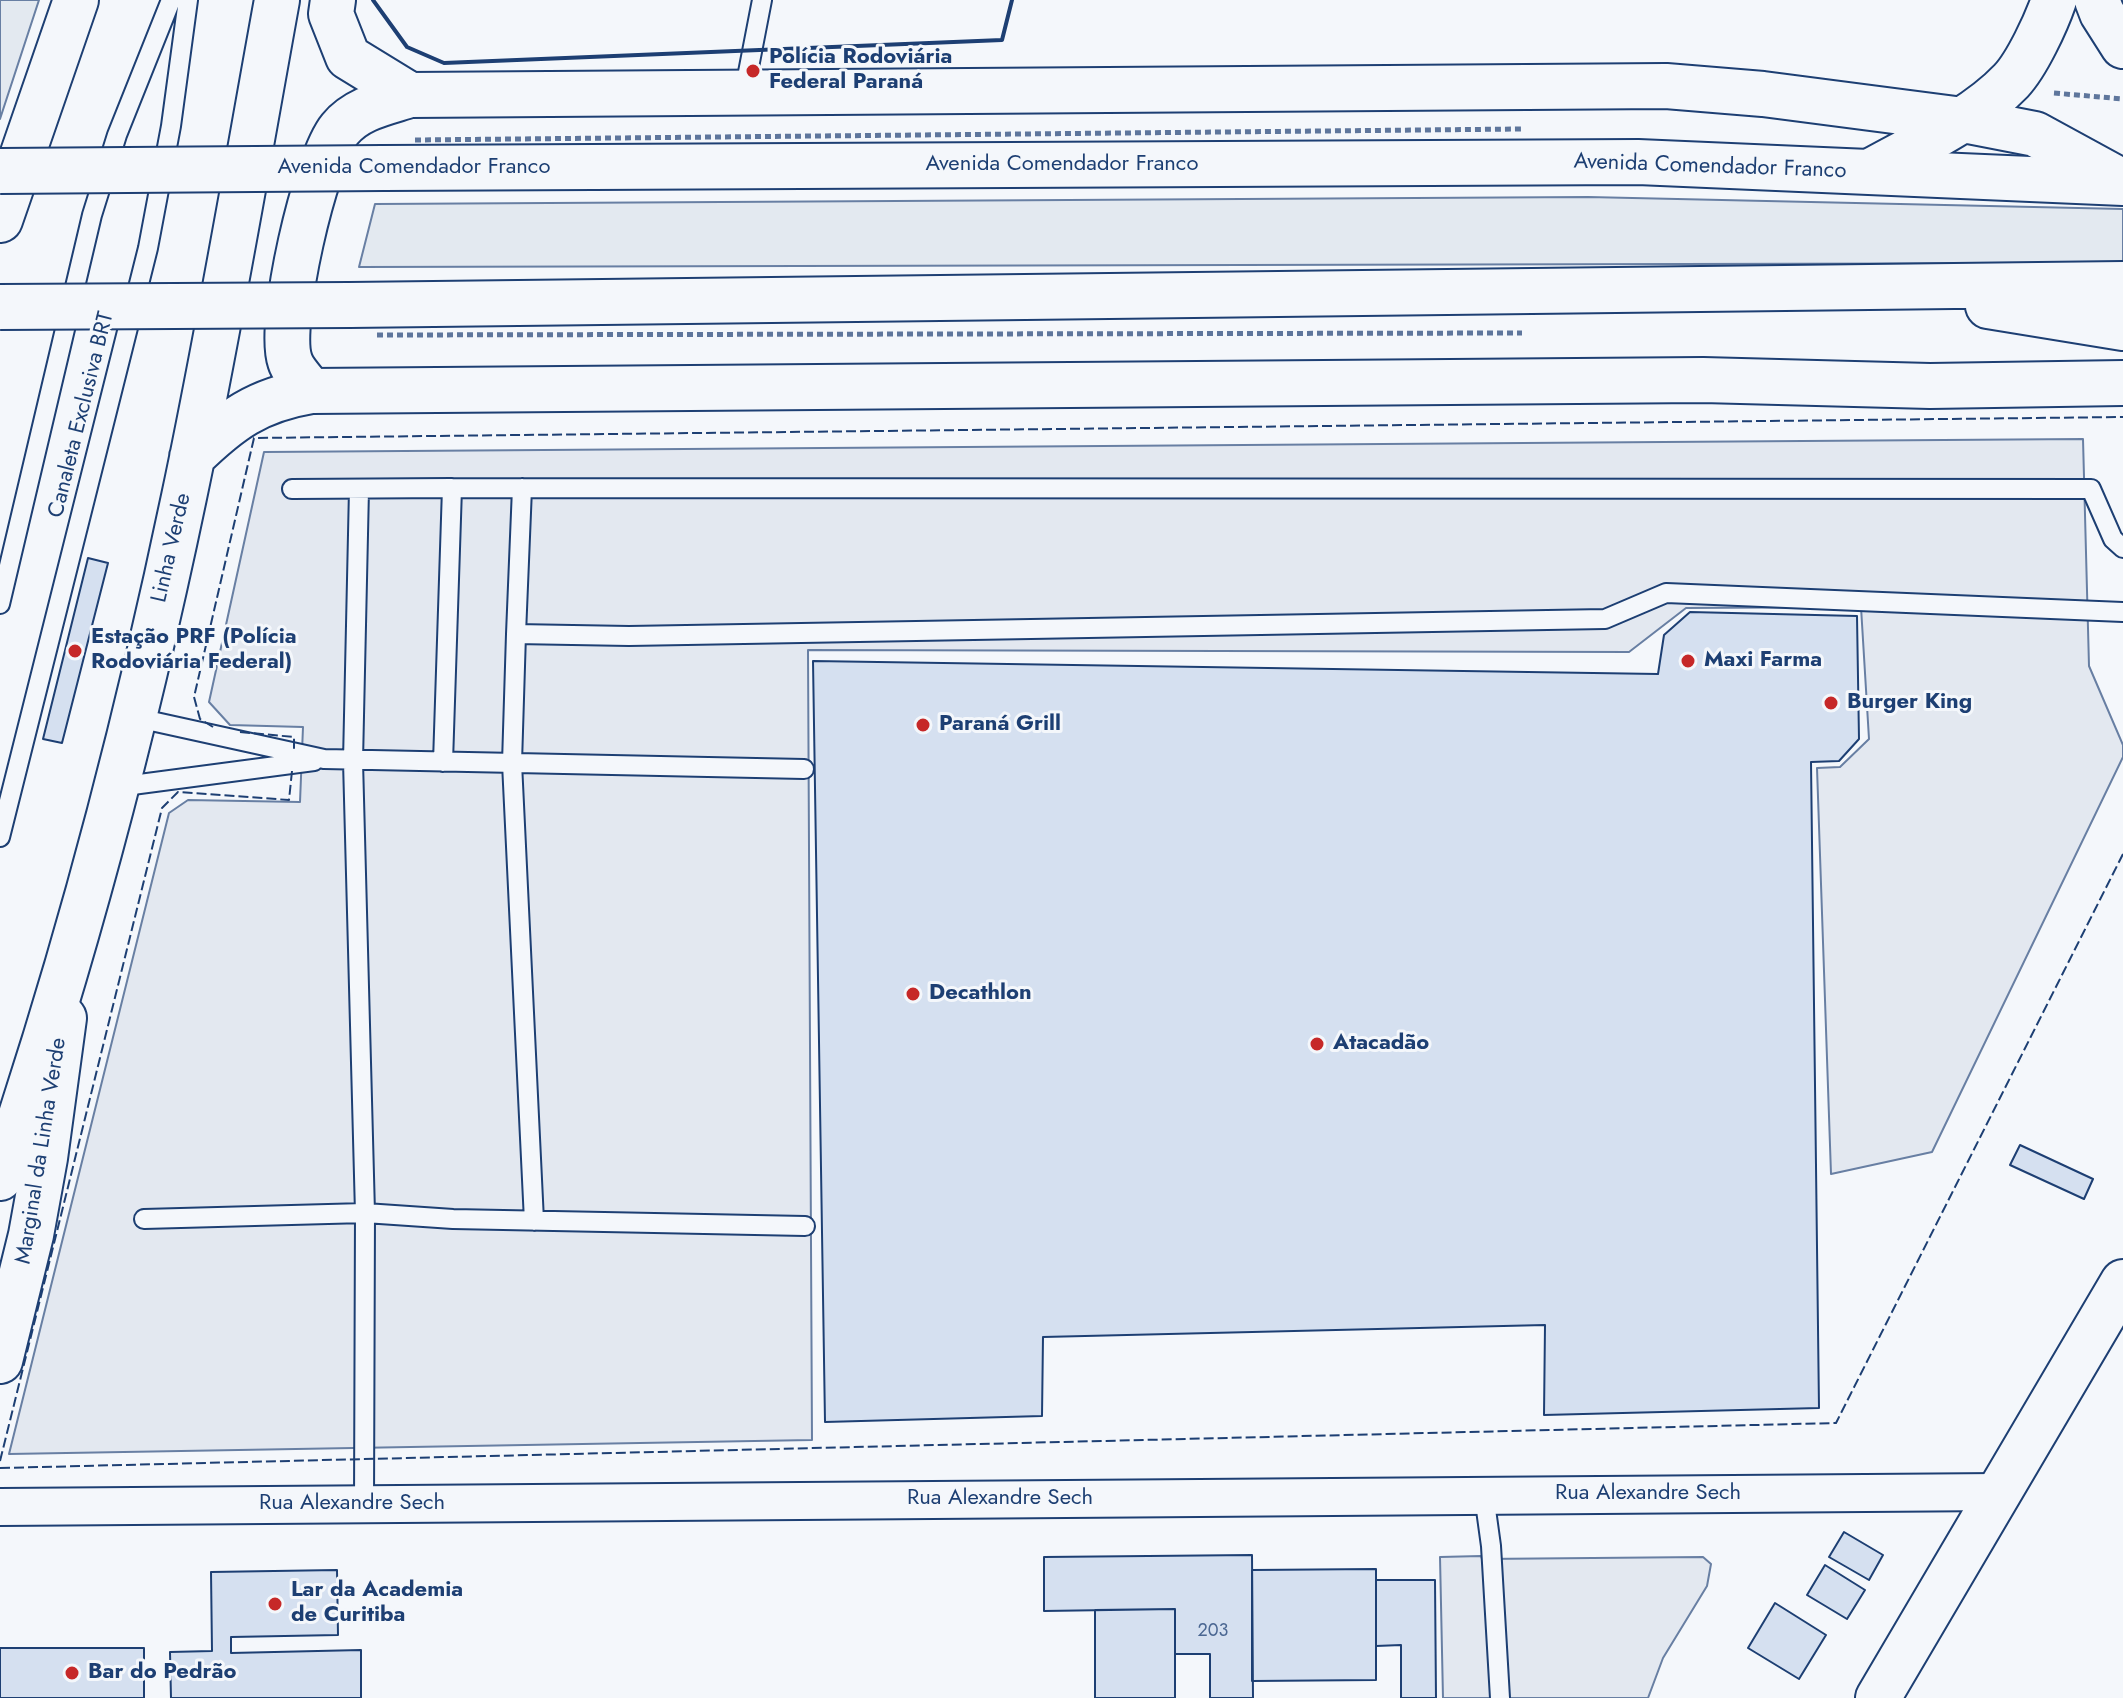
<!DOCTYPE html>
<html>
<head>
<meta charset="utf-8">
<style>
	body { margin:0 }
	canvas { display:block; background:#f4f7fb }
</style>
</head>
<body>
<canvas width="2123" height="1698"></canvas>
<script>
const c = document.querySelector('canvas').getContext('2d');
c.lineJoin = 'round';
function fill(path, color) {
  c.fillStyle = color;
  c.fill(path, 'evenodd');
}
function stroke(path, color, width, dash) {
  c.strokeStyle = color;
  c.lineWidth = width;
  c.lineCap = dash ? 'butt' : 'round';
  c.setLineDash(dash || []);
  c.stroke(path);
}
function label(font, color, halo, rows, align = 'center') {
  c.font = font + ' Jost,sans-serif';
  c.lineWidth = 6;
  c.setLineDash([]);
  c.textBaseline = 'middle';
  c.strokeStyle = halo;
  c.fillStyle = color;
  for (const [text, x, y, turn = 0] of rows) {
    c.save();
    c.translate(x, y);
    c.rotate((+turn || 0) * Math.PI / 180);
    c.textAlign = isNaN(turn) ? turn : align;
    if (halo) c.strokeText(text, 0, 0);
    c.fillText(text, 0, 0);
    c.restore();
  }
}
const green = new Path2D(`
	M0 0H39L0 119Z
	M1588 197 2123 209V263L359 267 375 204Z`);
fill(green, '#e3e9f0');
stroke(green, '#687fa3', 2);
const parking = new Path2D(`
	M2083 439 2089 666 2123 745V757L1932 1152 1831 1174 1817 768 1840 767 1869 739 1861 607 1686 608 1629 652 808 650 812 1440 9 1454 169 813 188 800 300 802 303 727 230 725 209 702 264 452Z
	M1481 1556 1482 1559 1703 1557 1711 1564 1707 1586 1663 1658 1648 1698H1443L1440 1557Z`);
fill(parking, '#e3e8f0');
stroke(parking, '#687fa3', 2);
const building = new Path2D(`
	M88 558 108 563 62 743 43 739Z
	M1690 612 1857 616 1859 739 1839 761 1811 762 1819 1408 1544 1415 1545 1325 1043 1337 1042 1416 825 1422 813 661 1658 674 1664 635Z
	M2020 1145 2093 1179 2084 1199 2010 1165Z
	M1844 1532 1883 1555 1869 1580 1829 1557Z
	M1252 1555 1253 1698H1210V1654H1175V1609L1044 1611V1557Z
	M1825 1565 1865 1590 1847 1619 1807 1595Z
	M1376 1569V1680L1252 1681V1570Z
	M337 1570 338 1635 231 1637V1653L361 1650V1698H171L170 1652 212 1651 211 1572Z
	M1376 1580H1435L1436 1698H1401V1645L1376 1646Z
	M1775 1603 1826 1635 1799 1679 1748 1648Z
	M1175 1609V1698H1095V1610Z
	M0 1648H144V1698H0Z`);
fill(building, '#d5e0f0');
stroke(building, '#1d3f73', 2);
const lane = new Path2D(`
	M744 93 762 0
	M292 489 452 488
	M359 489 353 761 365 1213 364 1504
	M0 604 92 215 117 135 171 0
	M516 634 522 488
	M133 717 324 759 804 769
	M443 762 452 488 2091 489 2113 539 2123 548
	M117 787 314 761
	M0 837 148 248 171 126 188 0
	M144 1219 365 1213 453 1219 805 1226
	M534 1221 512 763 516 634 629 636 1605 619 1666 593 2123 612
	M1484 1495 1491 1546 1500 1698`);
const street = new Path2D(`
	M0 1507 1999 1492`);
const secondary = new Path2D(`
	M333 0 331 14 348 57 410 95
	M2097 0 2102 13 2123 46
	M1871 171C1916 146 1975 119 2011 81 2027 64 2046 23 2054 0
	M311 391C304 382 293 371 290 361 277 324 315 159 340 129 357 108 385 103 410 95L1666 86 1763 94 1963 120 2035 134 2123 182
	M0 1361 31 1235 45 1158 64 1018
	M1878 1698 2123 1282`);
const highway = new Path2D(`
	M383 168 1638 162 2123 183
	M0 220 76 0
	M349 305 2123 284
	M1988 306 2123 328
	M192 457C230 420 257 400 311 391L1703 380 1930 386 2123 383
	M0 1178C76 955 136 726 184 497 219 332 247 165 277 0`);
stroke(lane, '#1d3f73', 22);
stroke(street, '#1d3f73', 40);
stroke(secondary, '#1d3f73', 48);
stroke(highway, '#1d3f73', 48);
stroke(new Path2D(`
	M2054 93 2123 99`), '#5e769c', 5, [6, 4]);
stroke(lane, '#f4f7fb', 18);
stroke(street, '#f4f7fb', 36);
stroke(secondary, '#f4f7fb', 44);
stroke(highway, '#f4f7fb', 44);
const highwayBridge = new Path2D(`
	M0 171 383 168
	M0 307 349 305`);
stroke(highwayBridge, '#1d3f73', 48, []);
stroke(new Path2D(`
	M415 140 1522 129
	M377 335 1522 333`), '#5e769c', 5, [6, 4]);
stroke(highwayBridge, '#f4f7fb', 44);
stroke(new Path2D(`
	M213 727 200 719 194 697 254 438 2123 417
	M240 732 294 737V751
	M0 1461 162 808 178 792 289 800 292 771
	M0 1468 1836 1423 2123 854`), '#1d3f73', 2, [10, 4]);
stroke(new Path2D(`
	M373 0 407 47 444 63 1002 40 1012 0`), '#1d3f73', 4);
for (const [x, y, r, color] of [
	[753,71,8,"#c62828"],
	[75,651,8,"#c62828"],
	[1688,661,8,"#c62828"],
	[1831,703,8,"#c62828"],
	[923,725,8,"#c62828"],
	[913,994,8,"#c62828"],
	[1317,1044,8,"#c62828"],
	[275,1604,8,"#c62828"],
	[72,1673,8,"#c62828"]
]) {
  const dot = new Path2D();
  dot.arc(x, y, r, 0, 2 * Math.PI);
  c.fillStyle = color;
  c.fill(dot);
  stroke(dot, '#f4f7fb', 3);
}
label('18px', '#4b6792', null, [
	["203",1213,1632]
]);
label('bold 22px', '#1d3f73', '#f4f7fb', [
	["Polícia Rodoviária",769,58],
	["Federal Paraná",769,83],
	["Estação PRF (Polícia",91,638],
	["Rodoviária Federal)",91,663],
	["Maxi Farma",1704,661],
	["Burger King",1847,703],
	["Paraná Grill",939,725],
	["Decathlon",929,994],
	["Atacadão",1333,1044],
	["Lar da Academia",291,1591],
	["de Curitiba",291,1616],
	["Bar do Pedrão",88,1673]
], 'left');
label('22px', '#1d3f73', '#f4f7fb', [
	["Avenida Comendador Franco",1062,165],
	["Avenida Comendador Franco",1710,167,2],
	["Avenida Comendador Franco",414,168],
	["Canaleta Exclusiva BRT",82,415,-76],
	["Linha Verde",172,548,-77],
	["Marginal da Linha Verde",42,1151,-81],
	["Rua Alexandre Sech",1648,1494],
	["Rua Alexandre Sech",1000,1499],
	["Rua Alexandre Sech",352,1504]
]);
</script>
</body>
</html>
